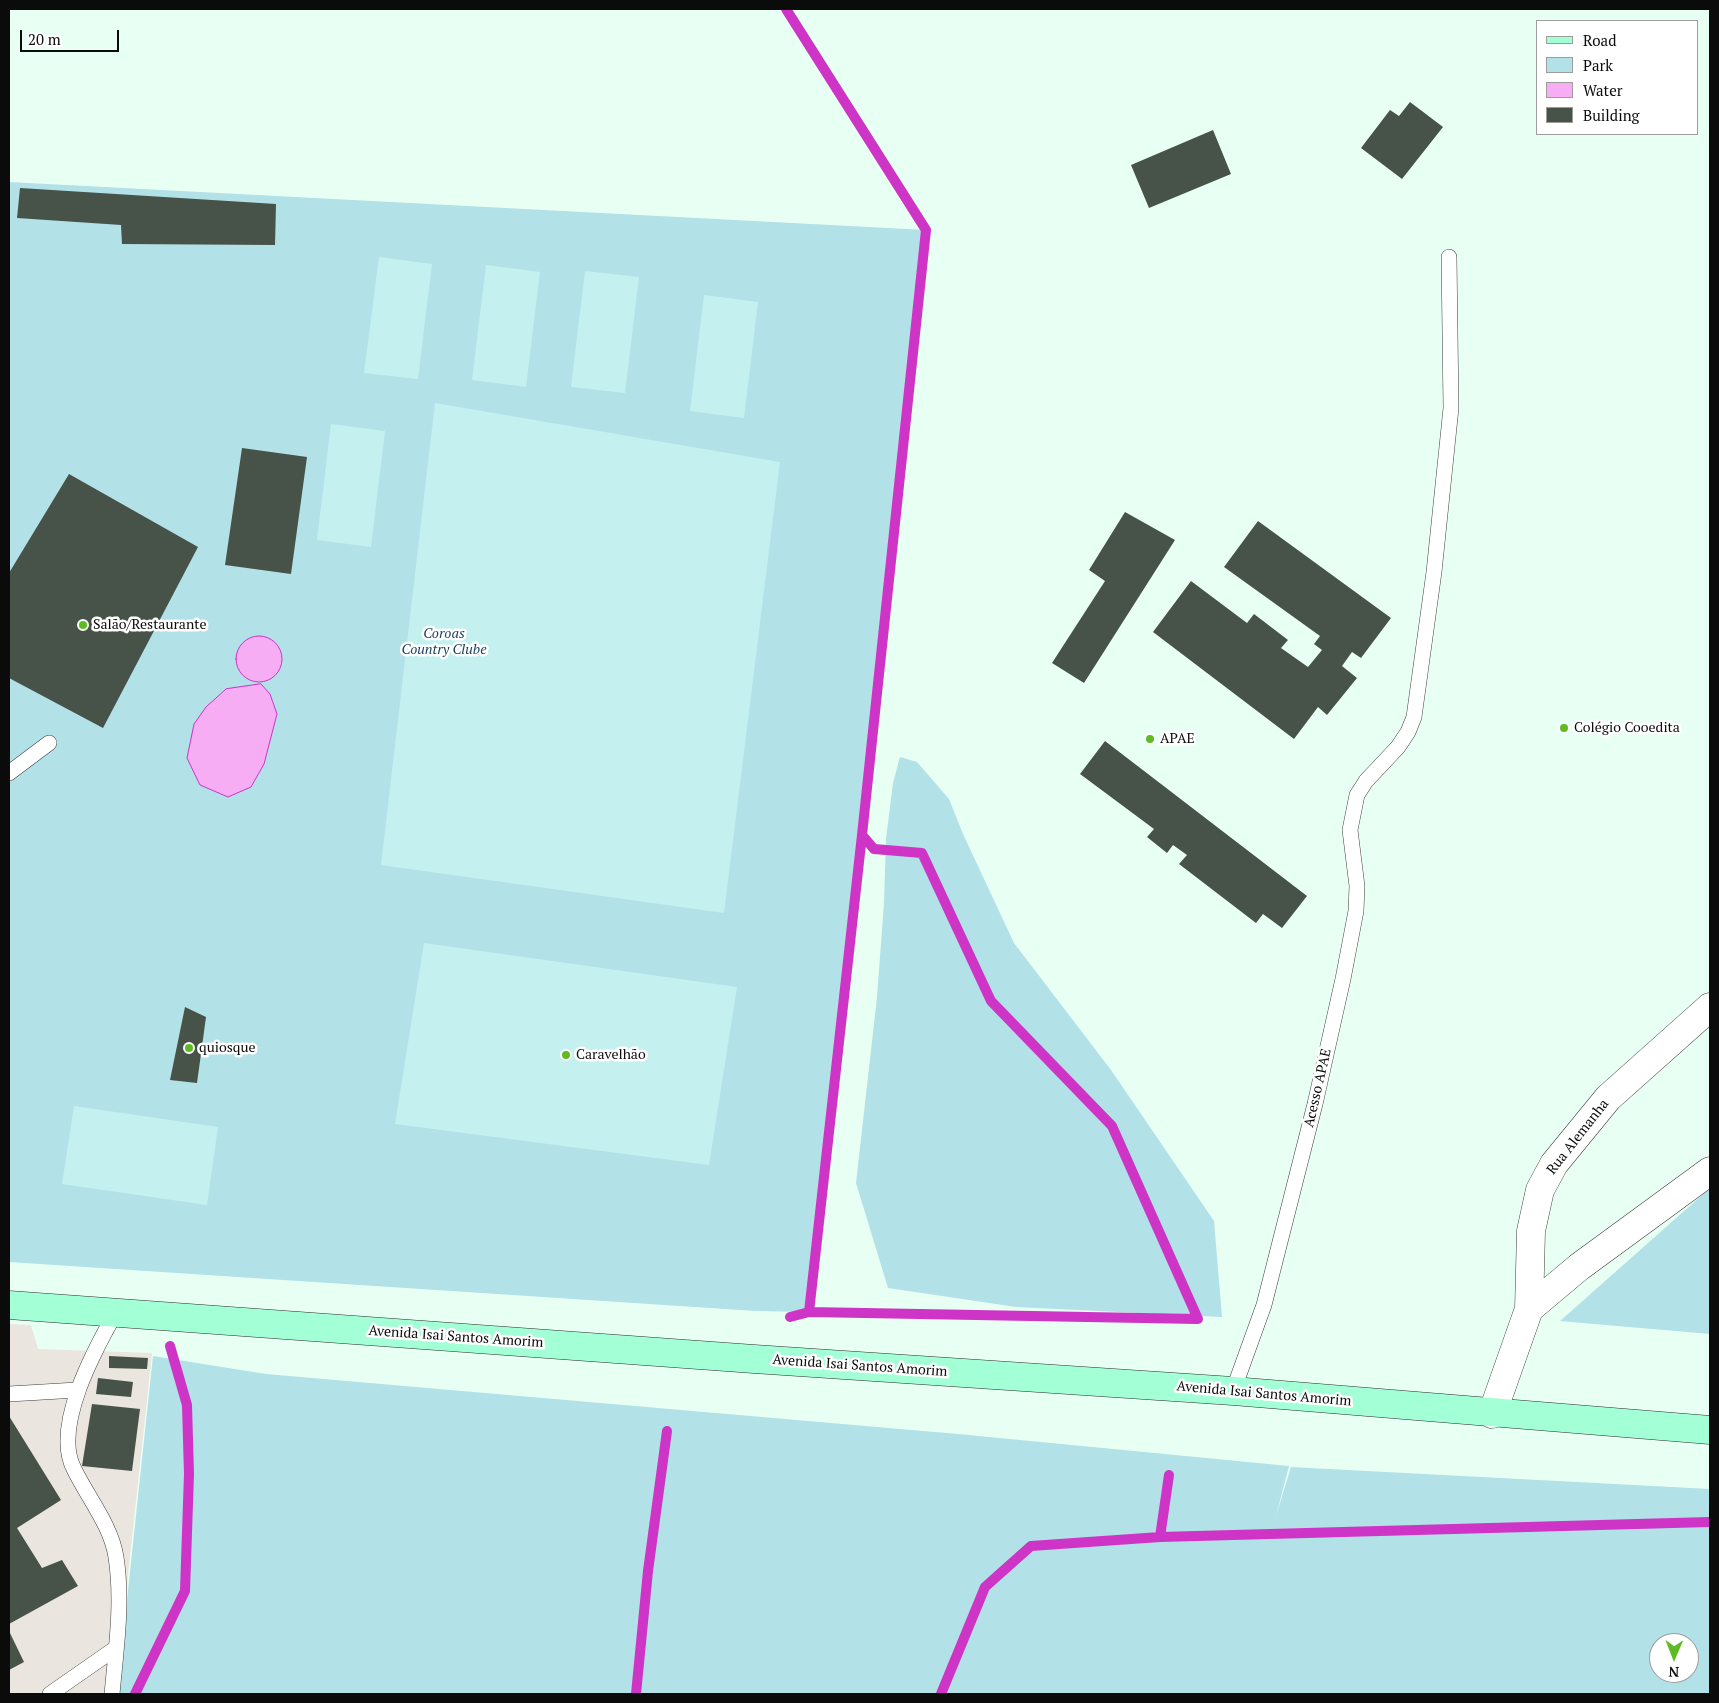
<!DOCTYPE html>
<html>
<head>
<meta charset="utf-8">
<style>
	body { margin:0 }
	#map { position:relative; width:1719px; height:1703px; overflow:hidden; background:#e8fff3; font-family:"PT Serif",serif }
	canvas { display:block }
	.frame { position:absolute; inset:0; border:10px solid #0b0b0b; pointer-events:none }
	.legend { position:absolute; left:1536px; top:20px; width:162px; height:115px; box-sizing:border-box; background:#fff; border:1px solid #9d9d9d; margin:0; padding:6px 9px; list-style:none; font-size:15px; color:#0b0b0b }
	.legend li { display:flex; align-items:center; gap:10px; height:25px }
	.legend b { width:25px; border:1px solid #9d9d9d }
	.north { position:absolute; left:1649px; top:1633px; width:50px; height:50px; box-sizing:border-box; background:#fff; border:1px solid #9d9d9d; border-radius:50%; rotate:181deg; font-size:14px; font-weight:700; line-height:20px; text-align:center; color:#0b0b0b }
	.north::after { content:''; display:block; margin:auto; width:18px; height:22px; background:#5ebb23; clip-path:polygon(50% 0,100% 100%,50% 72%,0 100%) }
	.scale { position:absolute; left:20px; top:30px; width:99px; height:22px; box-sizing:border-box; border:2px solid #0b0b0b; border-top:0; padding-left:6px; font-size:15px; line-height:18px; white-space:nowrap; color:#0b0b0b; -webkit-text-stroke:4px #fff; paint-order:stroke }
</style>
</head>
<body>
<div id="map">
<canvas width="1719" height="1703"></canvas>
<div class="frame"></div>
<ul class="legend">
<li><b style="height:6px;background:#a3ffd5"></b>Road</li>
<li><b style="height:14px;background:#b3e1e8"></b>Park</li>
<li><b style="height:14px;background:#f6adf4"></b>Water</li>
<li><b style="height:14px;background:#475348"></b>Building</li>
</ul>
<div class="north">N</div>
<div class="scale">20 m</div>
</div>
<script>
const c = document.querySelector('canvas').getContext('2d');
c.lineJoin = 'round';
function fill(path, color) {
  c.fillStyle = color;
  c.fill(path, 'evenodd');
}
function stroke(path, color, width, dash) {
  c.strokeStyle = color;
  c.lineWidth = width;
  c.lineCap = dash ? 'butt' : 'round';
  c.setLineDash(dash || []);
  c.stroke(path);
}
function label(font, color, halo, rows, align = 'center') {
  c.font = font + ' "PT Serif",serif';
  c.lineWidth = 5;
  c.setLineDash([]);
  c.textBaseline = 'middle';
  c.strokeStyle = halo;
  c.fillStyle = color;
  for (const [text, x, y, turn = 0] of rows) {
    c.save();
    c.translate(x, y);
    c.rotate((+turn || 0) * Math.PI / 180);
    c.textAlign = isNaN(turn) ? turn : align;
    if (halo) c.strokeText(text, 0, 0);
    c.fillText(text, 0, 0);
    c.restore();
  }
}
fill(new Path2D(`
	M9 1324 31 1325 38 1349 152 1353 115 1694H9Z`), '#eae5de');
fill(new Path2D(`
	M9 182 926 230 809 1312 756 1311 9 1262Z
	M900 757 917 762 949 799 963 834 1014 943 1111 1070 1214 1221 1222 1317 1016 1307 888 1288 856 1183 877 997 884 903 886 839 893 783Z
	M1710 1188V1334L1560 1321Z
	M153 1356 266 1374 958 1434 1289 1466 1276 1516 1291 1467 1710 1489V1694H117ZM1659 1643H1689V1673H1659Z`), '#b3e1e8');
fill(new Path2D(`
	M379 257 432 264 418 379 364 373Z
	M486 265 540 272 526 387 472 380Z
	M585 271 639 277 625 393 571 387Z
	M704 295 758 302 744 418 690 411Z
	M435 403 780 462 724 913 381 865Z
	M331 424 385 431 371 547 317 540Z
	M424 943 737 987 709 1165 395 1124Z
	M74 1106 218 1127 207 1205 62 1184Z`), '#c5f0f0');
const water = new Path2D(`
	M236 659a23 23 0 1 1 46 0a23 23 0 1 1-46 0Z
	M261 684 270 694 277 714 264 764 251 787 228 797 200 785 187 758 194 724 206 707 226 689Z`);
fill(water, '#f6adf4');
stroke(water, '#ce34c6', 1);
stroke(new Path2D(`
	M786 9 926 230 862 835 874 849 922 853 991 1001 1112 1126 1198 1319 809 1312
	M790 1317 809 1312 862 835
	M1160 1537 1710 1522
	M135 1694 185 1591 189 1474 187 1405 170 1346
	M636 1694 648 1571 667 1431
	M941 1694 985 1587 1031 1546 1160 1537 1169 1475`), '#ce34c6', 10);
fill(new Path2D(`
	M1410 102 1443 127 1402 179 1361 148 1390 110 1399 116Z
	M1213 130 1231 174 1149 208 1131 165Z
	M20 188 276 204 275 245 122 244 121 225 17 218Z
	M242 448 307 457 291 574 225 565Z
	M69 474 198 547 103 728 9 678V573Z
	M1125 512 1175 540 1084 683 1052 663 1105 581 1089 570Z
	M1258 521 1391 618 1361 658 1352 652 1342 666 1357 678 1327 715 1318 707 1294 739 1153 632 1191 581 1247 623 1254 614 1288 640 1281 648 1308 667 1322 650 1314 644 1320 636 1224 567Z
	M1105 741 1307 896 1282 928 1263 914 1256 923 1179 864 1187 855 1173 845 1167 853 1147 837 1154 829 1080 774Z
	M185 1007 206 1017 197 1083 170 1080Z
	M109 1356 148 1358 147 1369 109 1368Z
	M98 1378 133 1382 131 1397 96 1394Z
	M92 1404 140 1409 132 1471 82 1466Z
	M9 1416 61 1500 17 1528 42 1568 62 1560 78 1586 9 1624Z
	M9 1631 24 1662 9 1670Z`), '#475348');
const service = new Path2D(`
	M9 773 49 743
	M1233 1391 1264 1305 1315 1104 1343 979 1356 911 1357 886 1350 830 1357 795 1366 781 1398 747 1408 732 1414 717 1434 572 1451 408 1449 257
	M9 1394 77 1390
	M50 1694 116 1648
	M112 1694C116 1650 123 1602 116 1557 111 1525 88 1498 74 1469 52 1427 95 1349 116 1312`);
const minor = new Path2D(`
	M1529 1309 1579 1267 1710 1171
	M1492 1414 1529 1309 1531 1231 1540 1190 1554 1164 1608 1098 1710 1007`);
const secondary = new Path2D(`
	M9 1305 754 1359 1233 1391 1710 1430`);
stroke(service, '#3e3e3e', 16);
stroke(minor, '#3e3e3e', 29);
stroke(secondary, '#2d2d2d', 29);
stroke(service, '#fff', 15);
stroke(minor, '#fff', 28);
stroke(secondary, '#a3ffd5', 28);
for (const [x, y, r, color] of [
	[83,625,5,"#5ebb23"],
	[1564,728,5,"#5ebb23"],
	[1150,739,5,"#5ebb23"],
	[189,1048,5,"#5ebb23"],
	[566,1055,5,"#5ebb23"]
]) {
  const dot = new Path2D();
  dot.arc(x, y, r, 0, 2 * Math.PI);
  c.fillStyle = color;
  c.fill(dot);
  stroke(dot, '#fff', 2);
}
label('14px', '#0b0b0b', '#fff', [
	["Salão/Restaurante",93,625],
	["Colégio Cooedita",1574,728],
	["APAE",1160,739],
	["quiosque",199,1048],
	["Caravelhão",576,1055]
], 'left');
label('italic 14px', '#1c4262', '#fff', [
	["Coroas",444,634],
	["Country Clube",444,650]
]);
label('14px', '#0b0b0b', '#fff', [
	["Acesso APAE",1318,1088,-77],
	["Rua Alemanha",1578,1137,-52],
	["Avenida Isai Santos Amorim",456,1337,4],
	["Avenida Isai Santos Amorim",860,1366,4],
	["Avenida Isai Santos Amorim",1264,1394,5]
]);
</script>
</body>
</html>
